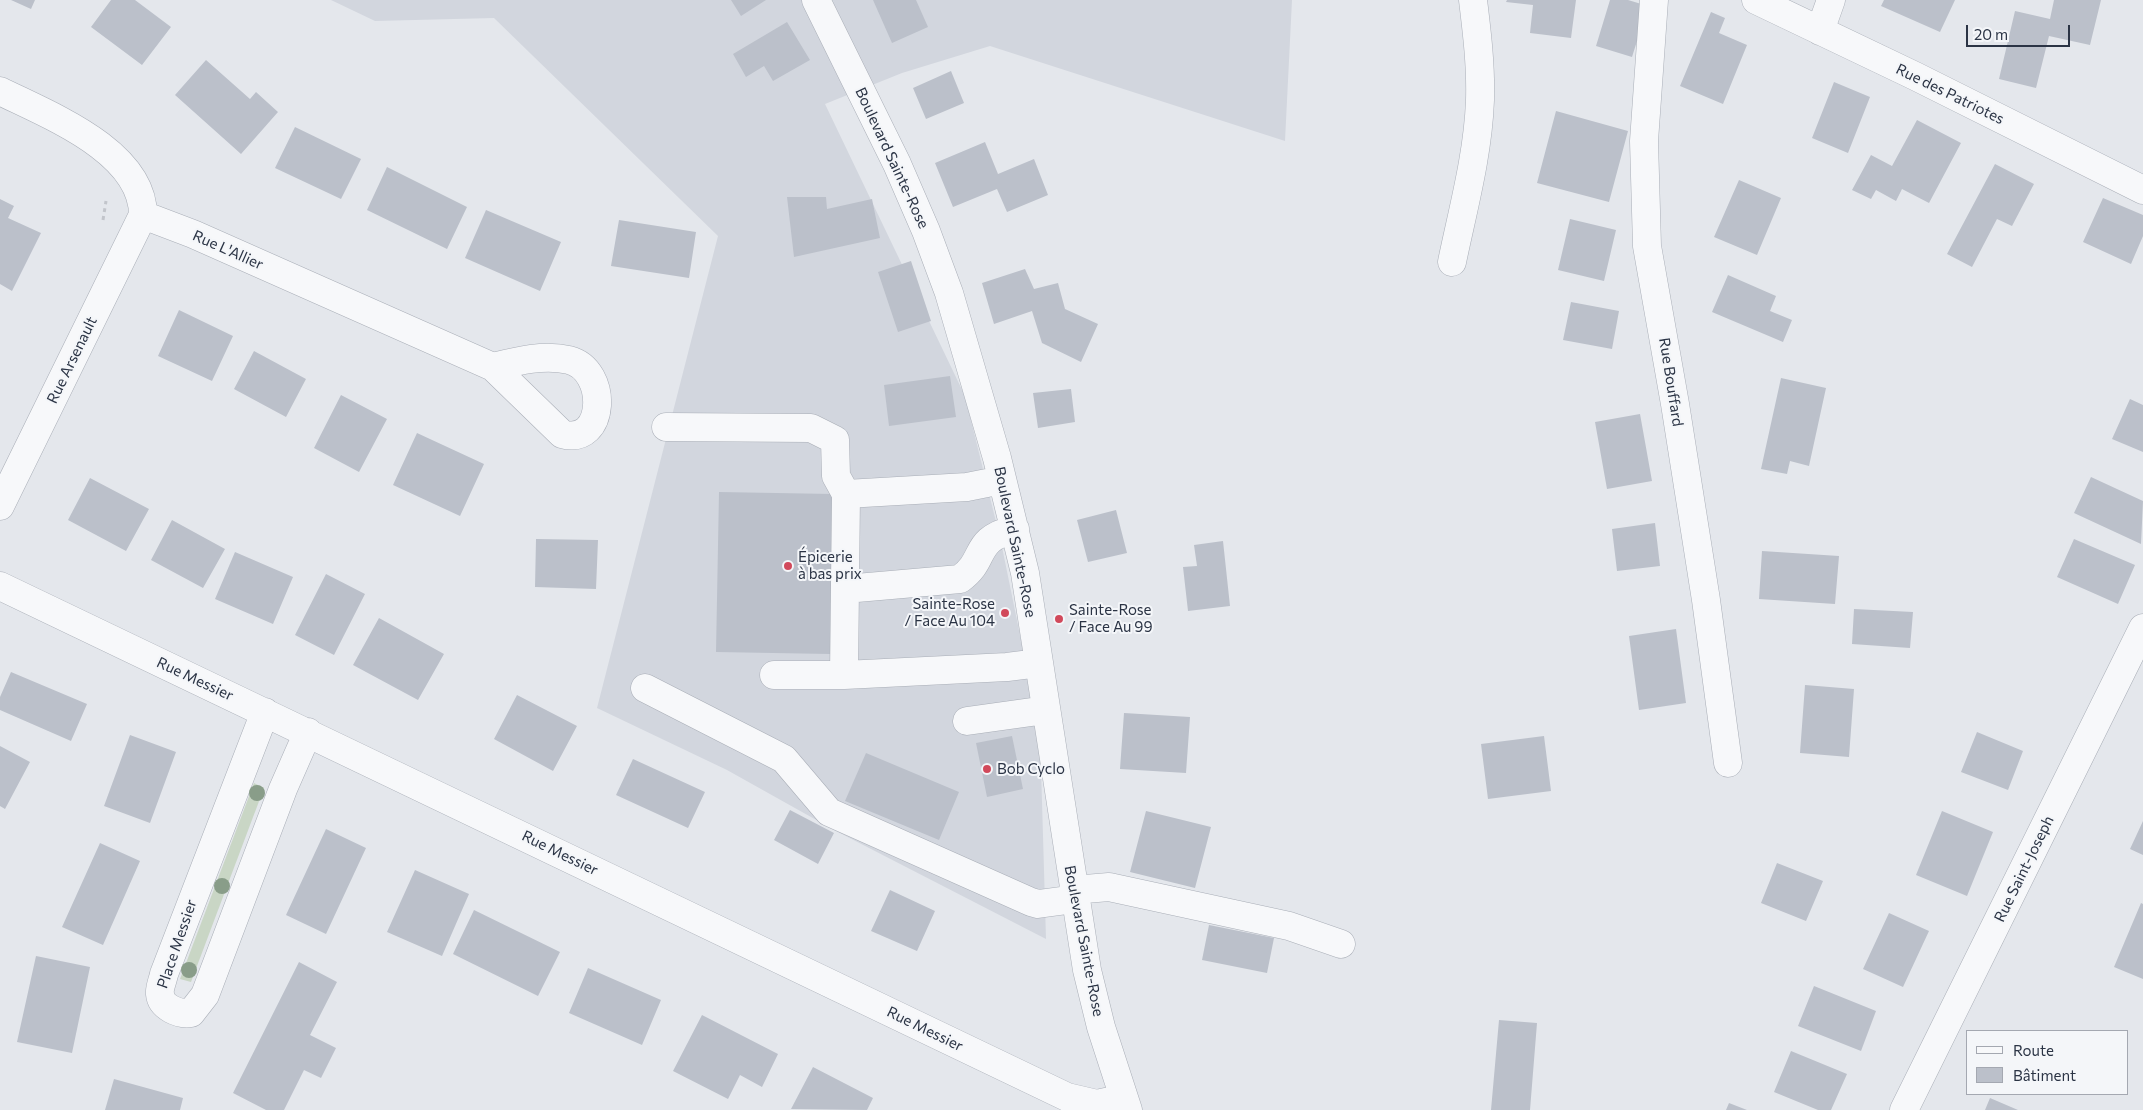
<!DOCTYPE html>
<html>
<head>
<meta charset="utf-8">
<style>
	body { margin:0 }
	#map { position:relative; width:2143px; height:1110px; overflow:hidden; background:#e4e7ec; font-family:Commissioner,sans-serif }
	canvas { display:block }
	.legend { position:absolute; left:1966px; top:1030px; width:162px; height:65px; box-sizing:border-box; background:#f4f6f9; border:1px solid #a4a8b1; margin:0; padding:6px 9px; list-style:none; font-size:15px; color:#2b3445 }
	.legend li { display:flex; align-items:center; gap:10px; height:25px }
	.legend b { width:25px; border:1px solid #a4a8b1 }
	.scale { position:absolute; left:1966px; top:25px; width:104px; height:22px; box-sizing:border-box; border:2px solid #2b3445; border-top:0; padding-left:6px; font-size:15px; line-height:18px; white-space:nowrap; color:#2b3445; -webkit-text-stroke:4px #f4f6f9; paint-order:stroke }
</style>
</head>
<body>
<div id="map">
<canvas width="2143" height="1110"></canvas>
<ul class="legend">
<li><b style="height:6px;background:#f7f8fa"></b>Route</li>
<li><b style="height:14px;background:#bbc0ca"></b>Bâtiment</li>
</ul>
<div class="scale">20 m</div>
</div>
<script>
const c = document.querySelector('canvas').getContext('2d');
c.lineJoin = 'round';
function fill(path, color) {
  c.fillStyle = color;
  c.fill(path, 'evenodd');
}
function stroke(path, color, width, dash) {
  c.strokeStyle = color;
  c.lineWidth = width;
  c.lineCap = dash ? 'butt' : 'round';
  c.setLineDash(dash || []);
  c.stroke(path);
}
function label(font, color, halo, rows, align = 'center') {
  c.font = font + ' Commissioner,sans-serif';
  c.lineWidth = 4;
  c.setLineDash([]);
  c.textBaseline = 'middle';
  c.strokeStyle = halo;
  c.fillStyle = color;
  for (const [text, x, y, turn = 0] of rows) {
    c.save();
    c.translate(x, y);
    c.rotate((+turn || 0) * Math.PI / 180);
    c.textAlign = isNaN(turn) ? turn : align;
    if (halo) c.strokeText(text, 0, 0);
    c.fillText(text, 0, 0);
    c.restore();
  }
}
fill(new Path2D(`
	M331 0H1292L1285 141 990 46 902 73 825 104 965 396 1001 542 1040 733 1046 939 836 831 727 770 597 708 718 236 494 18 375 21Z`), '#d2d6de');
fill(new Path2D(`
	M254 783 264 788 191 982 180 979Z`), '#c9d6c5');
fill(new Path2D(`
	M11 0H35L31 9Z
	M111 0H135L171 27 142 65 91 27Z
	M731 0H766L741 16Z
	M873 0H916L928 27 892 43Z
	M1507 0H1576L1571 38 1530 33 1533 5 1506 2Z
	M1610 0H1628L1648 6 1632 57 1596 46Z
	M1884 0H1955L1940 32 1881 6Z
	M2054 0H2101L2090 45 2049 36 2036 88 1999 79 2015 11 2050 19Z
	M1711 12 1725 18 1719 33 1747 45 1723 104 1680 86Z
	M787 22 810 60 773 81 764 66 746 77 733 54Z
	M206 60 250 99 256 92 278 112 241 154 175 95Z
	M951 71 964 103 926 119 913 88Z
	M1834 82 1870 97 1848 153 1812 138Z
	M1556 111 1628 131 1609 202 1537 183Z
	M1917 120 1961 143 1929 203 1902 189 1896 201 1876 190 1871 199 1852 190 1871 155 1892 166Z
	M295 127 361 159 341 199 275 168Z
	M985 142 998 174 1034 159 1048 195 1007 212 997 189 953 207 935 163Z
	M1995 164 2034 184 2012 226 1997 219 1972 267 1947 254Z
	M387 167 467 207 447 249 367 210Z
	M1739 180 1781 198 1757 255 1714 237Z
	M787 197H826L827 209 872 199 880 238 794 257Z
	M2103 198 2143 215V236L2131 264 2083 242Z
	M0 199 14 206 8 218 41 233 12 291 0 284Z
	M486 210 561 242 540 291 465 258Z
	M1570 219 1616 230 1604 281 1558 270Z
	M619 220 696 232 689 278 611 266Z
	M911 261 931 321 898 332 878 272Z
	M1025 269 1034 289 1058 283 1065 309 1098 324 1081 362 1042 343 1032 311 994 324 982 283Z
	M1728 275 1776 296 1770 311 1792 320 1783 342 1712 312Z
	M1571 302 1619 311 1612 349 1563 340Z
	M179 310 233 336 212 381 158 356Z
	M254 351 306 379 286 417 234 389Z
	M950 376 956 417 889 426 884 385Z
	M1781 378 1826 388 1809 466 1790 461 1787 474 1761 469Z
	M1071 389 1075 422 1038 428 1033 393Z
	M341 395 387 419 359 472 314 448Z
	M2130 399 2143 405V452L2112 439Z
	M1640 414 1652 481 1607 489 1595 422Z
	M417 433 484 464 460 516 393 485Z
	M2091 477 2143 501 2141 544 2074 513Z
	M90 478 149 509 126 551 68 520Z
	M719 492 833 494 830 654 716 652Z
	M1116 510 1127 553 1088 562 1077 520Z
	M172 520 225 549 203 588 151 560Z
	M1655 523 1660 566 1617 571 1612 529Z
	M536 539 598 540 596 589 535 587Z
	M2074 539 2135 565 2118 604 2057 577Z
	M1223 541 1230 606 1188 611 1183 567 1197 566 1194 545Z
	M1762 551 1839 556 1835 604 1759 599Z
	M235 552 293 577 273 624 215 599Z
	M326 574 365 594 334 655 295 635Z
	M1854 609 1913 612 1910 648 1852 644Z
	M379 618 444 654 418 700 353 665Z
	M1676 629 1686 703 1639 710 1629 636Z
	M11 672 87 704 71 741 0 710V697Z
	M1805 685 1854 689 1849 757 1800 753Z
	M517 695 577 726 553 771 494 739Z
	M1124 713 1190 717 1186 773 1120 769Z
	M1977 732 2023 751 2008 790 1961 772Z
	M130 735 176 752 150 823 104 806Z
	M1012 736 1023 789 987 797 976 743Z
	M1544 736 1551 791 1488 799 1481 744Z
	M0 746 30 762 5 809 0 806Z
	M866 753 959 792 939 840 845 801Z
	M633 759 705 792 688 828 616 795Z
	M790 810 834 833 818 864 774 840Z
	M1146 811 1211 827 1195 888 1130 872Z
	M1942 811 1993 832 1967 896 1916 875Z
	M2143 821V855L2130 849Z
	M326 829 366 848 326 934 286 915Z
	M100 843 140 861 103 945 62 927Z
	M1777 863 1823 881 1806 921 1761 903Z
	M415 870 469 894 442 956 387 932Z
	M890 890 935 911 917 951 871 931Z
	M2141 903 2143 904V979L2114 967Z
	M474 910 560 952 538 996 453 954Z
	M1889 913 1929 931 1903 987 1863 969Z
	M1209 925 1274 938 1267 973 1202 960Z
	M36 956 90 967 72 1053 17 1042Z
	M299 962 337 982 310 1035 336 1048 321 1078 304 1070 284 1110H266L233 1093Z
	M588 968 661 1000 642 1045 569 1013Z
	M1814 986 1876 1011 1861 1051 1798 1026Z
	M702 1015 778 1054 762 1087 740 1075 728 1099 673 1071Z
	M1499 1020 1537 1023 1530 1110H1491Z
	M1791 1051 1847 1074 1831 1110H1818L1774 1092Z
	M813 1067 873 1098 867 1110 791 1109Z
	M114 1079 183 1098 180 1110H105Z
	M1990 1098 2018 1110H1985Z
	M1729 1103 1747 1110H1726Z`), '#bbc0ca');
const minor = new Path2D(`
	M816 0 897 164 926 231 949 293 997 458 1025 573 1087 970 1101 1027 1128 1110
	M1654 0 1644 141 1647 246 1675 404 1706 600 1728 763
	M1756 0 1915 76 2143 190
	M1820 31 1831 0
	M0 91C48 115 143 151 143 215L0 506
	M143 215 193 234 493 367 562 434C606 447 609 370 569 360 544 354 517 361 493 367
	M1452 262C1463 209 1478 155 1480 100 1481 66 1477 33 1473 0
	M666 427 811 428 835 440 836 476 846 494 844 675 1007 667 1039 663
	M846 494 967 487 1002 480
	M0 586 1067 1097 1097 1104 1124 1098
	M845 589 960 579C988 559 971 540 1015 529
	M774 675H844
	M645 688 784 759 829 812 1031 902 1038 904 1075 899
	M265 712 164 974C163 980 159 988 160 994 161 1007 179 1015 191 1013L205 995 283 789 308 732
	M967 721 1046 710
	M1073 890 1109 887 1289 926 1341 944
	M1904 1110 2143 628`);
stroke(minor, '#a9aeb7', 29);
stroke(new Path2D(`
	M103 220 106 201`), '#c2c5cb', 3, [4, 4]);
stroke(minor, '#f7f8fa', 28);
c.fillStyle = '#899d89';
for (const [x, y] of [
	[257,793],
	[222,886],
	[189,970]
]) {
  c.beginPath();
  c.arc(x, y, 8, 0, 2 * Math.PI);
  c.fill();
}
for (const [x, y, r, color] of [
	[788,566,5,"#d1495b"],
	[1005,613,5,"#d1495b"],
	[1059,619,5,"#d1495b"],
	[987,769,5,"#d1495b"]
]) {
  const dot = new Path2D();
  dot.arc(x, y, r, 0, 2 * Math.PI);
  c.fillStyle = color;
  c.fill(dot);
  stroke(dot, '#f4f6f9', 2);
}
label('15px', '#2b3445', '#f4f6f9', [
	["Rue des Patriotes",1950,94,26],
	["Boulevard Sainte-Rose",892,158,65],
	["Rue L'Allier",228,250,24],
	["Rue Arsenault",72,360,-64],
	["Rue Bouffard",1671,382,81],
	["Boulevard Sainte-Rose",1015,542,78],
	["Rue Messier",195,679,25],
	["Rue Messier",560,853,26],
	["Rue Saint-Joseph",2024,869,-64],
	["Boulevard Sainte-Rose",1084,941,79],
	["Place Messier",177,944,-71],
	["Rue Messier",925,1029,26]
]);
label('15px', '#2b3445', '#f4f6f9', [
	["Épicerie",798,557],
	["à bas prix",798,574],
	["Sainte-Rose",995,604,"right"],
	["/ Face Au 104",995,621,"right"],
	["Sainte-Rose",1069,610],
	["/ Face Au 99",1069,627],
	["Bob Cyclo",997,769]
], 'left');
</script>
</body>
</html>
